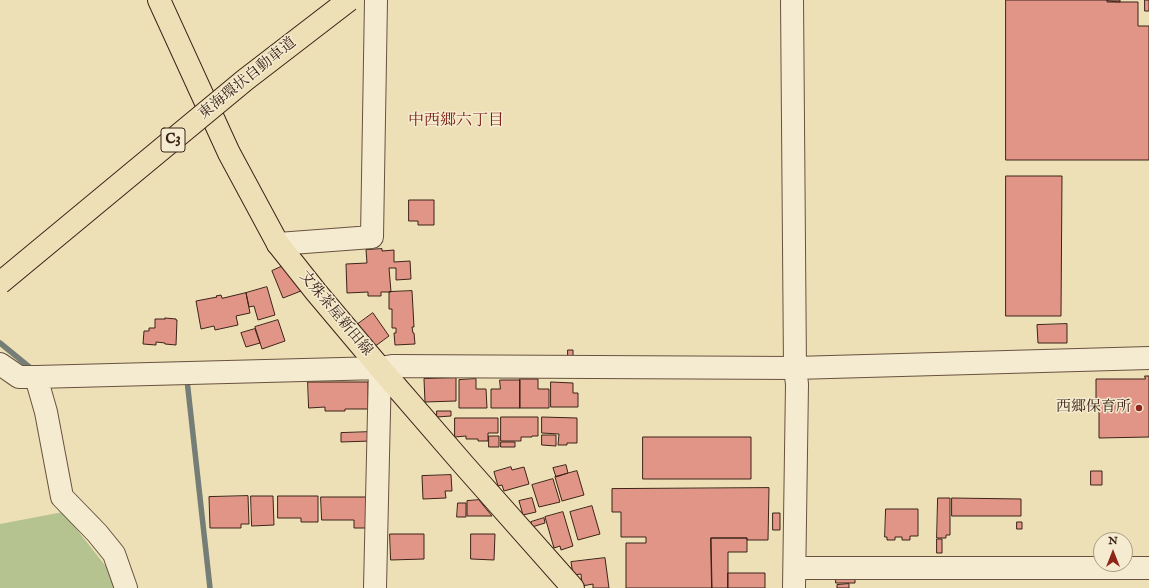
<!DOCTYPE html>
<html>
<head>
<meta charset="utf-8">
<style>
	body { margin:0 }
	#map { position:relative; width:1149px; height:588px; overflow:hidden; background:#eee0b6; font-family:"IM FELL English",serif }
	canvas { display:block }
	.north { position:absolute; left:1093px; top:532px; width:40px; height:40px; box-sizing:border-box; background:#f4ebd0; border:1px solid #aa9b86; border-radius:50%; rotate:0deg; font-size:11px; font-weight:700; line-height:16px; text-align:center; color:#3c2318 }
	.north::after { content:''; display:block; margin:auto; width:14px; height:18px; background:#8f2418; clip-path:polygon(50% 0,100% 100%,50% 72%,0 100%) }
</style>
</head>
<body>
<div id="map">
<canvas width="1149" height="588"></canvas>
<div class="north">N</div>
</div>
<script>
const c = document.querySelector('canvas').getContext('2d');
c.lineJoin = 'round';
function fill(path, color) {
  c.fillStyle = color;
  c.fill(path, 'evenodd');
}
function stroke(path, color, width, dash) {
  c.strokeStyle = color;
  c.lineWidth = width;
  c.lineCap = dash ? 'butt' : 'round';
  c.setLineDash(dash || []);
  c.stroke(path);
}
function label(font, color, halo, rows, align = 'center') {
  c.font = font + ' "IM FELL English","Noto Serif JP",serif';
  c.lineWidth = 3;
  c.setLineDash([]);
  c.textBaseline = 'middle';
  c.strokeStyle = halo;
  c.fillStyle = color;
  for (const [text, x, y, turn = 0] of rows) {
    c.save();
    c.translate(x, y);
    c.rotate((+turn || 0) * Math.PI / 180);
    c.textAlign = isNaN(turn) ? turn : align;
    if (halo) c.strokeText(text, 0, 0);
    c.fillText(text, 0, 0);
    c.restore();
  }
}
fill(new Path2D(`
	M63 512 123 588H0V524Z`), '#b5c391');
stroke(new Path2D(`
	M0 343 33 370
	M185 380H187L210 588`), '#757e76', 5.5);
const building = new Path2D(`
	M1006 0H1107V2H1138V26H1149V160H1006Z
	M1108 0H1120V2L1108 1Z
	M1145 0H1149V11H1145Z
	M1006 176H1062L1061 316H1006Z
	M409 200H434V225H418V221H409Z
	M382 249V251L394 250V262L410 261 411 279 396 280V268H389L391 292H381V296H368V292L347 293 346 264 367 263 366 250Z
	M285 265 291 268 301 291 283 298 272 271Z
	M267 287 275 315 258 320 254 306 249 307 246 293Z
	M412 291 414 327H412L413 333H414L415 344 395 345 394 333H396V328H392V309H389V292Z
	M246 293 250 313 236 316 238 325 215 330 214 326 201 329 196 301 217 297 216 296 221 295 222 298Z
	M373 313 389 336 374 347 358 324Z
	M165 318 176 319V320H177L176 345 165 344V343L156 342V345L143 344 144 331H149V328H155V319H165Z
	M278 320 285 341 262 349 255 327Z
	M1067 324V343H1038L1037 325Z
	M255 329 260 343 246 347 241 333Z
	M568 350H573V356H568Z
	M1145 376H1149V437L1099 438V407H1096V379H1145Z
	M456 378V401L425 402 424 379Z
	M476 379V389H486L487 408H459V380Z
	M520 379H538V389H549V408H520Z
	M500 380H520V408H491V389H500Z
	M308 382H368V409H345V411H325V407L309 408Z
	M551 382 573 383V393H578V407H551Z
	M437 411H451V416L437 417Z
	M501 417H538V436H532V437H521V441H501Z
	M542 417 577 418V443H567V445H558L559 434 542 433Z
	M455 418H498V433H488V441H478V439H466V436L455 437Z
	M371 432V441L341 442V433Z
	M542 435H556V446L542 445Z
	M489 436H499V447H489Z
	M643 437H751V479H643Z
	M501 442H515V447H501Z
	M566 465 568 473 556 477 553 468Z
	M511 467 512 470 524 467 529 484 504 491 502 485 498 486 494 472Z
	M577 471 584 495 562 501 555 477Z
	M1091 471H1102V485H1091Z
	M451 475 452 491H445L446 498 423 499 422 476Z
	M553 479 560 502 539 507 532 485Z
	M769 488 768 540H747V538H711L712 588H626V543H646V537H621V512H612V489Z
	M248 496 249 524H241V528H210L209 497Z
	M251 496H273L274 525 252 526Z
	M278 496H318V522H301V518H278Z
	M321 497H369V528H354V520H322Z
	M532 498 536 512 523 515 519 501Z
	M938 498H950V535H946V538H937Z
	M952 498 1021 499V516H952Z
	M479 500 492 516H467V501Z
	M458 503H466V517H457Z
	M592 506 600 534 578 540 570 512Z
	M886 509H918V536H910V540H902V537H895V540H887V537H885Z
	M563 512 573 546 561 550 560 546 554 548 545 517Z
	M773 513H780V530H773Z
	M544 518 545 523 532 527 531 522Z
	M1017 522H1022V529H1017Z
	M390 534H424V559L391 560Z
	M471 534H495L494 560 471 559Z
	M711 538H747V552H728V588H712Z
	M937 539H942V553H937Z
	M605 558 609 588H593V584L582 586 581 574 573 575 571 562Z
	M728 573H765V588H728Z
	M836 578H855V583H836Z
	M849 584V588H837V585Z`);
fill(building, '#e19587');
stroke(building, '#3c2318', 1);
const minor = new Path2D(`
	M792 0 795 368 797 384 794 588
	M278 244 372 237 376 0
	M0 364 19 377H36L380 368 392 366 795 368 1149 358
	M36 377 46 412 62 497 97 533 114 554 126 588
	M795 568H1149
	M375 588 380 368`);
const major = new Path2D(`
	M159 0 229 153 278 244 316 292 380 368 464 465 573 588`);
stroke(minor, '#685240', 24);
stroke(major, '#3c2318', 24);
stroke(minor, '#f4ebd0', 22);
stroke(major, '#eee0b6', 22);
const highwayBridge = new Path2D(`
	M0 283 245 80 349 0`);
stroke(highwayBridge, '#3c2318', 24, []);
stroke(highwayBridge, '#eee0b6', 22);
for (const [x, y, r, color] of [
	[1139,408,4,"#8f2418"]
]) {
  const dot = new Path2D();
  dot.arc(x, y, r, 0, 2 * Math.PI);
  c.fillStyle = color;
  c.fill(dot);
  stroke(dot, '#f4ebd0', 1.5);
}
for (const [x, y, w] of [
	[173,140,24]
]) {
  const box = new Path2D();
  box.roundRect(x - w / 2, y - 12, w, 24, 3);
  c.fillStyle = '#f4ebd0';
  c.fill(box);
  stroke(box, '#3c2318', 1);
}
label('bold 14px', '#3c2318', null, [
	["C3",173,140]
]);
label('15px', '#3c2318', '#f4ebd0', [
	["東海環状自動車道",248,79,-39],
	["文殊茶屋新田線",335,314,50]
]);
label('15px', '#3c2318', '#f4ebd0', [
	["西郷保育所",1131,408]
], 'right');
label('16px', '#7a1f14', '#f4ebd0', [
	["中西郷六丁目",456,122]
]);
</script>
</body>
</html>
